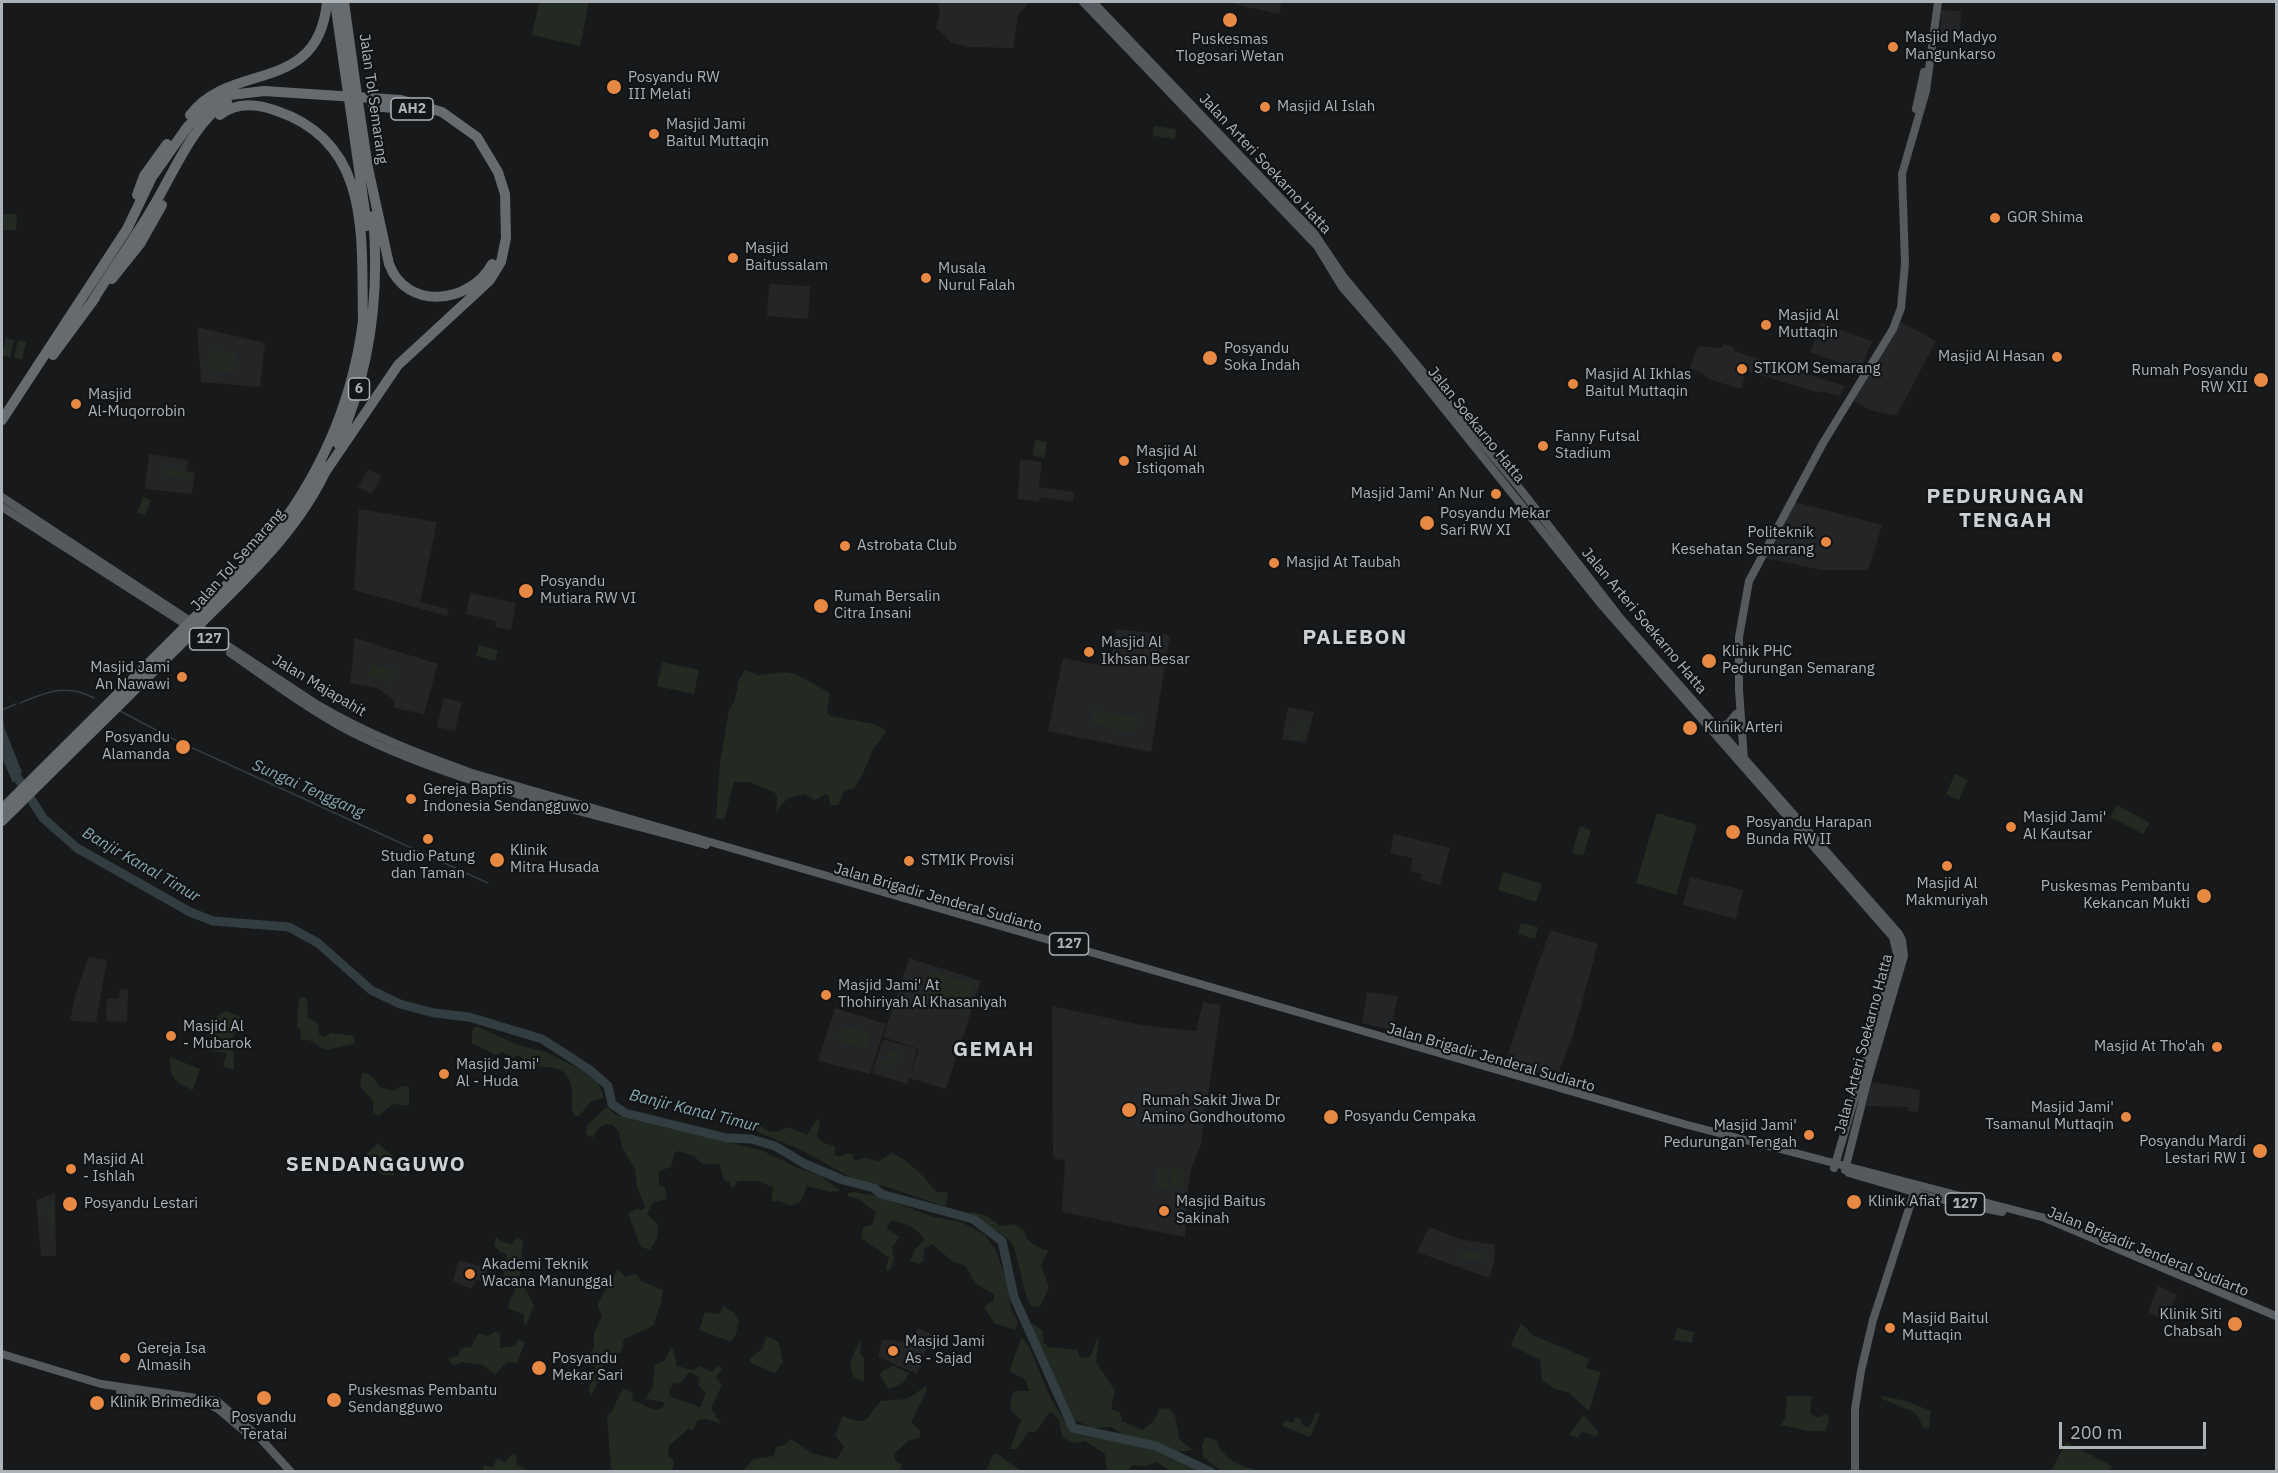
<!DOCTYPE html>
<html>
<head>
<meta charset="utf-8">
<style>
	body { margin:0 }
	#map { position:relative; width:2278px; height:1473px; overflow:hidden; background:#18191a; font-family:"IBM Plex Sans",sans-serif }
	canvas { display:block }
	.frame { position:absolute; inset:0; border:3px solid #abb3b9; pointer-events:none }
	.scale { position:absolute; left:2059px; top:1422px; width:147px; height:27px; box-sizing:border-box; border:3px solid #abb3b9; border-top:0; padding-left:8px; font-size:18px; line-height:21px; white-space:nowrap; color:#abb3b9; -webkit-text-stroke:4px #131415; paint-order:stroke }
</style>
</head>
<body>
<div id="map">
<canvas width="2278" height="1473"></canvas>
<div class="frame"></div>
<div class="scale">200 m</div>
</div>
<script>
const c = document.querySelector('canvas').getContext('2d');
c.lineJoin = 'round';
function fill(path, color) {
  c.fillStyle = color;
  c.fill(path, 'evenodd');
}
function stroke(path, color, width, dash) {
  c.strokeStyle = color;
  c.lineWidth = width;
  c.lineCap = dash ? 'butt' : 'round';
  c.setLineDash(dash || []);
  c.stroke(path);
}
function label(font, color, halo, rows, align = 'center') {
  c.font = font + ' "IBM Plex Sans",sans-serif';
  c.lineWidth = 4.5;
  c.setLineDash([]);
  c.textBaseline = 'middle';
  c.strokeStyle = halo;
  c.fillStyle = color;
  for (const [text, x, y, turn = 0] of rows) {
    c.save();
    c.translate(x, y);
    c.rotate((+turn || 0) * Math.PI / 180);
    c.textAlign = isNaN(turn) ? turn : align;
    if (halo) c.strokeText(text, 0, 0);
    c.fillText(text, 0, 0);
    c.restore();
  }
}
fill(new Path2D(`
	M937 2H1030L1018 15 1013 48 968 47 952 43 936 28 940 14Z
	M1224 2H1282L1279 14Z
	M1941 10 1961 11 1960 39 1940 38Z
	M769 284 810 286 808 319 767 316Z
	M1899 321 1936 341 1897 415H1892L1870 410 1854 401Z
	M1821 323 1872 341 1861 370 1810 352Z
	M197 327 265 343 260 387 201 382Z
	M1724 344 1734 347V351L1845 386 1840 396 1821 391 1819 393 1747 371 1741 389 1708 379 1704 374 1690 368 1698 346 1722 348Z
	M149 454 188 460 187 471 195 472 192 494 145 489Z
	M1020 459 1042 462 1039 487 1074 492 1073 502 1040 497 1039 502 1018 499Z
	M368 469 382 476 372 494 358 487Z
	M1795 502 1882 525 1868 570H1822L1765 558Z
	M359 509 437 522 420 602 449 609 447 616 354 590Z
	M470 593 516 603 511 630 495 627 496 621 466 614Z
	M1116 629 1170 635 1151 752 1048 731 1063 658 1098 665 1100 659 1111 661Z
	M355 638 438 664 424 714 394 708V700L377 688 350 683Z
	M444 698 462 702 455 731 437 727Z
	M1288 707 1314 712 1306 743 1282 739Z
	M1394 834 1450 848 1440 885 1421 880 1422 874 1410 871 1413 858 1390 853Z
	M1690 877 1743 890 1736 919 1683 905Z
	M1550 930 1598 944 1573 1035 1556 1079 1508 1064 1509 1051Z
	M89 957 107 960 96 1022 70 1021 75 995Z
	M909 958 981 981 946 1089 909 1078 907 1084 872 1073 883 1039 917 1049 910 1074 919 1049 883 1037Z
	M120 989 128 990 127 1022 106 1021 107 998 119 999Z
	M1367 992 1398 996 1391 1030 1362 1023Z
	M1203 1002 1221 1005 1201 1144 1191 1170 1187 1193 1185 1237 1062 1212 1065 1160 1053 1159 1052 1006 1141 1025 1196 1031Z
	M835 1008 886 1024 870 1074 818 1061Z
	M1872 1082 1920 1090 1918 1112 1908 1111V1107L1866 1106Z
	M55 1193 56 1256H41L36 1200Z
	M1429 1227 1460 1239 1495 1245 1494 1263 1489 1278 1417 1252Z
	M459 1260 487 1268 483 1281 476 1280 471 1289 453 1281Z
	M2158 1286 2177 1295 2165 1321 2148 1312Z
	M918 1328 932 1334 917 1374 878 1357 882 1339 905 1342 911 1333 915 1334Z`), '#242527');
fill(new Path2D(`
	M539 2H589L580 46 532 35Z
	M1154 126 1176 129 1175 139 1153 136Z
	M2 214H17L16 230H2Z
	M6 338 14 340 10 357 2 355Z
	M18 340 26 342 22 360 14 358Z
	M211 349 236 353 232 372 207 368Z
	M1036 440 1047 442 1044 458 1032 455Z
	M166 468 191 473 190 480 165 475Z
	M143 497 151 500 145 515 137 513Z
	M479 645 498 650 495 661 476 656Z
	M662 662 699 670 694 694 657 686Z
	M372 664 394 671 390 683 368 676Z
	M745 670 758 675 783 672 795 674 830 693 827 712 830 716 874 724 886 730C883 739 877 743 873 750 866 764 864 777 853 789L845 790 838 805H830L829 796 825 794 815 800 804 794 788 798 776 811 777 796 774 792 749 782H734L724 820 716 818 720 761 729 710 735 700 739 679Z
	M1094 710 1138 718 1135 732 1091 724Z
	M1297 720 1306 722 1302 741 1293 739Z
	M1955 774 1968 780 1959 800 1946 794Z
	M2117 805 2150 823 2143 834 2110 817Z
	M1657 813 1697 825 1676 895 1636 883Z
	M1580 826 1591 830 1583 856 1572 853Z
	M1503 872 1542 884 1536 902 1498 890Z
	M1521 923 1538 927 1535 939 1518 934Z
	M931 971 974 984 966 1011 923 998Z
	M303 997 307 998 308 1018 317 1022 319 1034 325 1037 331 1033 354 1036 355 1044 325 1050 312 1041 300 1039 301 1030 297 1026 299 998Z
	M227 1011 241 1017 233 1037 234 1070 223 1066 227 1053 209 1051C211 1036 210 1015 227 1011Z
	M476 1026 521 1046 546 1052 596 1077 604 1098 591 1101 579 1116H575C569 1108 573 1098 572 1089 569 1067 554 1068 538 1066 530 1066 524 1059 518 1055L513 1058 502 1052 496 1055 472 1043V1031Z
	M843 1026 870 1034 866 1049 838 1040Z
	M890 1050 899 1053 894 1067 880 1063 882 1059 887 1060Z
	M170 1057 200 1069 193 1090C176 1084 168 1076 170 1057Z
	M366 1073 375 1079 379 1087 394 1091 401 1086 409 1087V1106L393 1104 378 1116 373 1112V1101L360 1086 362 1074Z
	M607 1107 616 1115 633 1120 761 1150 798 1168 819 1175 841 1191 831 1192 807 1186 801 1201 791 1206 780 1201H771L773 1187 756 1181H738L732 1189 730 1183 724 1180 719 1164H702L694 1156 678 1151 674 1154 671 1167 659 1171V1185L665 1187 667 1199 653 1202 647 1214 658 1224 657 1238 650 1250 641 1247 628 1214 636 1209 643 1210 645 1206 637 1187 635 1169 622 1147 619 1132 613 1125C602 1122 597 1129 593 1138L586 1134 588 1124Z
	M817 1119 820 1122 817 1137 824 1143 835 1146V1155L840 1157 848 1153 852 1154 855 1161 865 1158 879 1161 892 1153C909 1161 924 1176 936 1192H948L946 1207 884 1186 854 1179 797 1148 757 1132V1123C770 1134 774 1134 788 1127L807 1135Z
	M378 1143 394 1157V1175H383L364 1162 367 1153Z
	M1157 1168H1169L1168 1189 1156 1188Z
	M1172 1168 1183 1169 1182 1189H1171Z
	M854 1192 877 1196 934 1217 961 1222 984 1234 995 1249 1008 1284 1011 1310 1018 1322 1015 1330 994 1323 984 1307 994 1300V1295L975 1283 966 1266 952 1261 932 1244 924 1249 923 1261 919 1264 910 1261 915 1249 925 1240C917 1228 905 1222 891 1221L888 1224 887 1229 900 1237 892 1247 894 1258 891 1269 887 1271 886 1267 889 1258 861 1238 863 1227 872 1225 876 1212 857 1198 848 1197V1193Z
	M54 1205 55 1225H49L46 1206Z
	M972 1212 987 1216 1000 1226 1015 1224 1024 1230C1026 1243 1037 1247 1048 1251L1041 1265 1049 1287 1040 1307 1031 1306 1027 1298C1022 1285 1017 1251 1012 1244 1001 1230 982 1224 970 1214Z
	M496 1237 502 1242 512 1244 517 1237 523 1242 520 1277 534 1306 526 1325 524 1323V1315L508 1308C508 1298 516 1295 516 1284L503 1279 507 1254 499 1251 494 1245Z
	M1463 1251 1482 1253 1481 1260 1462 1259Z
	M618 1269 625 1277 636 1274 641 1281 663 1290 661 1303 653 1326 624 1339 621 1352 603 1365V1369L609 1379 597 1383 592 1395 588 1390 596 1369 590 1354 594 1347V1333L602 1317 597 1304Z
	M724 1306 734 1313 739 1321 736 1334 731 1342 699 1330 705 1312 719 1314Z
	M1032 1323 1043 1331V1342L1048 1347 1078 1350 1079 1356 1082 1358 1090 1357 1098 1337 1099 1340 1096 1362 1115 1391 1111 1409 1120 1413 1122 1421 1142 1430 1153 1422 1160 1408 1170 1409 1175 1416 1180 1440 1193 1450 1177 1452 1122 1434 1112 1427 1093 1428 1072 1419 1029 1328Z
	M1521 1323 1533 1335 1589 1359 1586 1368 1601 1372 1589 1411 1568 1392 1554 1389 1542 1380 1540 1360 1511 1345Z
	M1677 1328 1694 1332 1692 1343 1674 1340Z
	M496 1331 500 1333V1348L515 1346 518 1339 525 1342 517 1363 507 1362 495 1375 483 1365 463 1362 454 1365 449 1362V1358L458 1356 461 1348 471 1347 478 1333 488 1336Z
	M766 1336 779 1342 783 1362 775 1373 749 1362 750 1359 762 1349Z
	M1022 1337 1030 1348 1050 1397 1065 1422 1072 1428 1143 1446 1179 1458 1205 1471H1170L1157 1462 1147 1466 1133 1465 1127 1471H1107L1105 1454 1085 1441 1073 1443 1062 1437 1059 1420 1052 1412C1043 1415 1043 1426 1035 1432H1028L1017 1449H1010L1021 1420 1010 1410 1012 1394 1015 1391H1029L1026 1380 1009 1371Z
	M861 1339 860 1354 864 1358V1382C841 1376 853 1353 861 1339Z
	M672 1346 677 1366 693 1370 699 1366 712 1372 718 1366 722 1368 716 1378 722 1385 711 1408 721 1424 707 1419 698 1420 693 1430 688 1429 669 1446 668 1456 674 1460 672 1471H611L607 1415 611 1413 623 1388 632 1393 633 1401C644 1403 650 1412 661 1409L665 1404 663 1402 645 1399 653 1386 655 1365 665 1360ZM689 1372 700 1377 698 1385 706 1393 700 1407 671 1397 669 1392 673 1384 681 1383Z
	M893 1366 910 1373 903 1383 889 1389 880 1375 882 1371Z
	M926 1386 927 1390 911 1422 920 1431V1438L909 1440 894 1454 895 1460 902 1465 900 1471H743L753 1459 774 1456 776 1447 785 1445 791 1439 814 1454 837 1459 844 1447 835 1435 843 1416C872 1427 864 1418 881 1401L907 1399Z
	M1787 1396H1812L1810 1412 1813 1416 1819 1417 1827 1413 1829 1418 1826 1431H1808L1781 1425 1785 1418Z
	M1883 1396 1906 1401 1931 1411 1929 1429 1923 1427 1916 1413 1882 1399Z
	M1316 1412 1320 1414 1310 1437 1282 1426 1285 1420 1293 1423 1296 1417 1302 1420 1301 1424 1309 1428Z
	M1583 1415 1599 1432 1596 1437 1582 1431 1578 1438 1569 1435Z
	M1205 1437 1216 1440C1223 1460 1243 1468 1263 1471H1222L1203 1457 1202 1447Z
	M2066 1442 2112 1466 2110 1471H2051Z
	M996 1453 1021 1471H986L993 1454Z
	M512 1454 516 1456 517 1464 528 1471H483L484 1465 492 1467 498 1458 504 1463Z`), '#232a22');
fill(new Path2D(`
	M2 704 4 727 22 772 13 783 2 758Z`), '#313d40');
stroke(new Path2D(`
	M20 703C46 692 67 683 94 698
	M2 710 16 704
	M120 711 173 739 488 883`), '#313d40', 1.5);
stroke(new Path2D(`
	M12 769 43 818 77 848 190 912 213 921 289 927 318 943 371 990 400 1004 434 1013 469 1017 542 1039 590 1070 608 1086 612 1104 625 1113 727 1138 751 1139 775 1146 805 1164 843 1180 874 1188 881 1194 973 1219 1002 1241 1014 1297 1073 1428 1156 1446 1211 1472`), '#313d40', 9);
stroke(new Path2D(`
	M1083 2 1317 246 1342 287 1392 344 1600 603 1893 937 1897 954 1834 1168
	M1093 2 1314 233 1343 276 1521 490 1621 619 1899 934 1902 940 1904 956 1868 1079 1845 1170
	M1916 109 1924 72
	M2 497 318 705C367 734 419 754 472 773L1684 1124 2045 1218 2276 1316
	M2 507 191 628
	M230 653C268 679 306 708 347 730 458 787 587 811 706 845
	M1715 727 1728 724 1736 714
	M1744 760 1739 690V637L1749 581 1823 443 1893 329 1901 308 1905 263 1902 174 1926 91 1938 2
	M1849 1173 1931 1197 2002 1212
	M2 1354 101 1384 217 1401 260 1438 291 1472
	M120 1392 173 1400
	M204 1402 218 1409 244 1431
	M1855 1472V1409L1861 1371 1873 1320 1916 1187`), '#56595e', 8);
stroke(new Path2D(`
	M335 2 347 86
	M344 2 356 88
	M373 106 414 110
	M351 113 367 226
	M190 115C232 60 318 96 327 2
	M220 115C237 101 258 104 277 111 372 143 361 237 363 319
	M360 115 369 174
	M368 168 389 264C407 312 471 303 492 264
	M137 195 144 176 167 144
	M112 279 140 244 162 205
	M92 302C111 271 132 242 150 212 171 179 193 121 227 102
	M53 355 95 298
	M2 420 127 229 152 177 188 126 209 106 230 95 264 91 401 100 442 112 477 137 498 172 505 194 506 238 501 262 490 280 398 365 326 471
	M338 444C370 372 380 294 373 216
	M201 611C226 585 253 560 276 531 325 468 355 393 364 313
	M208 616C253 572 302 525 328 466
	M2 809 170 642
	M2 821 177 648`), '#666b70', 10);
stroke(new Path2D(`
	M347 86 351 113
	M356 88 360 115
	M170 642 201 611
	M177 648 208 616`), '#666b70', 10);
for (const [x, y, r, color] of [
	[1230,20,8,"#e78943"],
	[1893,47,6,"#e78943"],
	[614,87,8,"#e78943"],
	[1265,107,6,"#e78943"],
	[654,134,6,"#e78943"],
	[1995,218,6,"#e78943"],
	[733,258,6,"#e78943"],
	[926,278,6,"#e78943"],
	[1766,325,6,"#e78943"],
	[2057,357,6,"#e78943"],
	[1210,358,8,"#e78943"],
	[1742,369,6,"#e78943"],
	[2261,380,8,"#e78943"],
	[1573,384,6,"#e78943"],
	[76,404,6,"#e78943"],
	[1543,446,6,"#e78943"],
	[1124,461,6,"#e78943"],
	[1496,494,6,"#e78943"],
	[1427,523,8,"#e78943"],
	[1826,542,6,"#e78943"],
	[845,546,6,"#e78943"],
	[1274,563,6,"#e78943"],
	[526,591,8,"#e78943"],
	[821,606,8,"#e78943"],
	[1089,652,6,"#e78943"],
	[1709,661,8,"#e78943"],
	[182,677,6,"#e78943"],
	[1690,728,8,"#e78943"],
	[183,747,8,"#e78943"],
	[411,799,6,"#e78943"],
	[2011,827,6,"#e78943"],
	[1733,832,8,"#e78943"],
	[428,839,6,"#e78943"],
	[497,860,8,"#e78943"],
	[909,861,6,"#e78943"],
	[1947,866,6,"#e78943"],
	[2204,896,8,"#e78943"],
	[826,995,6,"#e78943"],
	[171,1036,6,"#e78943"],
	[2217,1047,6,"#e78943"],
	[444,1074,6,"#e78943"],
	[1129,1110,8,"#e78943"],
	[1331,1117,8,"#e78943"],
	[2126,1117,6,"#e78943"],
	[1809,1135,6,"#e78943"],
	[2260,1151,8,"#e78943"],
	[71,1169,6,"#e78943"],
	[1854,1202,8,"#e78943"],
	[70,1204,8,"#e78943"],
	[1164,1211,6,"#e78943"],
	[470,1274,6,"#e78943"],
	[2235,1324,8,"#e78943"],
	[1890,1328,6,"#e78943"],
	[893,1351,6,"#e78943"],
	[125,1358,6,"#e78943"],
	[539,1368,8,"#e78943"],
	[264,1398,8,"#e78943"],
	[334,1400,8,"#e78943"],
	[97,1403,8,"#e78943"]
]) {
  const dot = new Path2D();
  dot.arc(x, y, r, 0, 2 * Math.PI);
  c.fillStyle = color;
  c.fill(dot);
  stroke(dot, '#131415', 2);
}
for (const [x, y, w] of [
	[412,109,42],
	[359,389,21],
	[209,639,39],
	[1069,944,39],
	[1965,1204,39]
]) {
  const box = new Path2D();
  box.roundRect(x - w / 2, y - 11, w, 22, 4.5);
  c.fillStyle = '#131415';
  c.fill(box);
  stroke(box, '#abb3b9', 1.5);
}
label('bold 14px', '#abb3b9', null, [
	["AH2",412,109],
	["6",359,389],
	["127",209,639],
	["127",1069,944],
	["127",1965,1204]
]);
label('15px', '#abb3b9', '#131415', [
	["Masjid Madyo",1905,38],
	["Mangunkarso",1905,55],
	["Puskesmas",1230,40,"center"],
	["Tlogosari Wetan",1230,57,"center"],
	["Posyandu RW",628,78],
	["III Melati",628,95],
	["Masjid Al Islah",1277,107],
	["Masjid Jami",666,125],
	["Baitul Muttaqin",666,142],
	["GOR Shima",2007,218],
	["Masjid",745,249],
	["Baitussalam",745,266],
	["Musala",938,269],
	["Nurul Falah",938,286],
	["Masjid Al",1778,316],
	["Muttaqin",1778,333],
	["Posyandu",1224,349],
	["Soka Indah",1224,366],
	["Masjid Al Hasan",2045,357,"right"],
	["STIKOM Semarang",1754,369],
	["Rumah Posyandu",2248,371,"right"],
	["RW XII",2248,388,"right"],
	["Masjid Al Ikhlas",1585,375],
	["Baitul Muttaqin",1585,392],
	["Masjid",88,395],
	["Al-Muqorrobin",88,412],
	["Fanny Futsal",1555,437],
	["Stadium",1555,454],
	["Masjid Al",1136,452],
	["Istiqomah",1136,469],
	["Masjid Jami' An Nur",1484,494,"right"],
	["Posyandu Mekar",1440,514],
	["Sari RW XI",1440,531],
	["Politeknik",1814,533,"right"],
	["Kesehatan Semarang",1814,550,"right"],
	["Astrobata Club",857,546],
	["Masjid At Taubah",1286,563],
	["Posyandu",540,582],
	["Mutiara RW VI",540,599],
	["Rumah Bersalin",834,597],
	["Citra Insani",834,614],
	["Masjid Al",1101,643],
	["Ikhsan Besar",1101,660],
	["Klinik PHC",1722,652],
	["Pedurungan Semarang",1722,669],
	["Masjid Jami",170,668,"right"],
	["An Nawawi",170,685,"right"],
	["Klinik Arteri",1704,728],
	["Posyandu",170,738,"right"],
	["Alamanda",170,755,"right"],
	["Gereja Baptis",423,790],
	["Indonesia Sendangguwo",423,807],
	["Masjid Jami'",2023,818],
	["Al Kautsar",2023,835],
	["Posyandu Harapan",1746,823],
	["Bunda RW II",1746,840],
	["Klinik",510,851],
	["Mitra Husada",510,868],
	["Studio Patung",428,857,"center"],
	["dan Taman",428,874,"center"],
	["STMIK Provisi",921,861],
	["Masjid Al",1947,884,"center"],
	["Makmuriyah",1947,901,"center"],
	["Puskesmas Pembantu",2190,887,"right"],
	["Kekancan Mukti",2190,904,"right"],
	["Masjid Jami' At",838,986],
	["Thohiriyah Al Khasaniyah",838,1003],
	["Masjid Al",183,1027],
	["- Mubarok",183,1044],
	["Masjid At Tho'ah",2205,1047,"right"],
	["Masjid Jami'",456,1065],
	["Al - Huda",456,1082],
	["Rumah Sakit Jiwa Dr",1142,1101],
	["Amino Gondhoutomo",1142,1118],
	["Masjid Jami'",2114,1108,"right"],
	["Tsamanul Muttaqin",2114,1125,"right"],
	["Posyandu Cempaka",1344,1117],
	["Masjid Jami'",1797,1126,"right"],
	["Pedurungan Tengah",1797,1143,"right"],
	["Posyandu Mardi",2246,1142,"right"],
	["Lestari RW I",2246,1159,"right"],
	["Masjid Al",83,1160],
	["- Ishlah",83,1177],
	["Masjid Baitus",1176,1202],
	["Sakinah",1176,1219],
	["Klinik Afiat",1868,1202],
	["Posyandu Lestari",84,1204],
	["Akademi Teknik",482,1265],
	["Wacana Manunggal",482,1282],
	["Klinik Siti",2222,1315,"right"],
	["Chabsah",2222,1332,"right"],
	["Masjid Baitul",1902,1319],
	["Muttaqin",1902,1336],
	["Masjid Jami",905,1342],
	["As - Sajad",905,1359],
	["Gereja Isa",137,1349],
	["Almasih",137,1366],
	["Posyandu",552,1359],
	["Mekar Sari",552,1376],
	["Puskesmas Pembantu",348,1391],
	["Sendangguwo",348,1408],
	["Klinik Brimedika",110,1403],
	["Posyandu",264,1418,"center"],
	["Teratai",264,1435,"center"]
], 'left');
label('15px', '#abb3b9', '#131415', [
	["Jalan Tol Semarang",373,99,82],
	["Jalan Arteri Soekarno Hatta",1265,164,47],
	["Jalan Soekarno Hatta",1476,425,51],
	["Jalan Tol Semarang",238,560,-48],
	["Jalan Arteri Soekarno Hatta",1644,621,50],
	["Jalan Majapahit",319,686,31],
	["Jalan Brigadir Jenderal Sudiarto",938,898,16],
	["Jalan Arteri Soekarno Hatta",1864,1044,-75],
	["Jalan Brigadir Jenderal Sudiarto",1491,1058,16],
	["Jalan Brigadir Jenderal Sudiarto",2148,1252,22]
]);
label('italic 16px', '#85a7b2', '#131415', [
	["Sungai Tenggang",308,789,24],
	["Banjir Kanal Timur",141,865,30],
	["Banjir Kanal Timur",694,1111,14]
]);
c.letterSpacing = '1.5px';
label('bold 21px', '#ccd1d5', '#131415', [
	["PEDURUNGAN",2006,497],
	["TENGAH",2006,521],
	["PALEBON",1355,638],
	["GEMAH",994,1050],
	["SENDANGGUWO",376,1165]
]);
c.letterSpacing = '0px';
</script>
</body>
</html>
